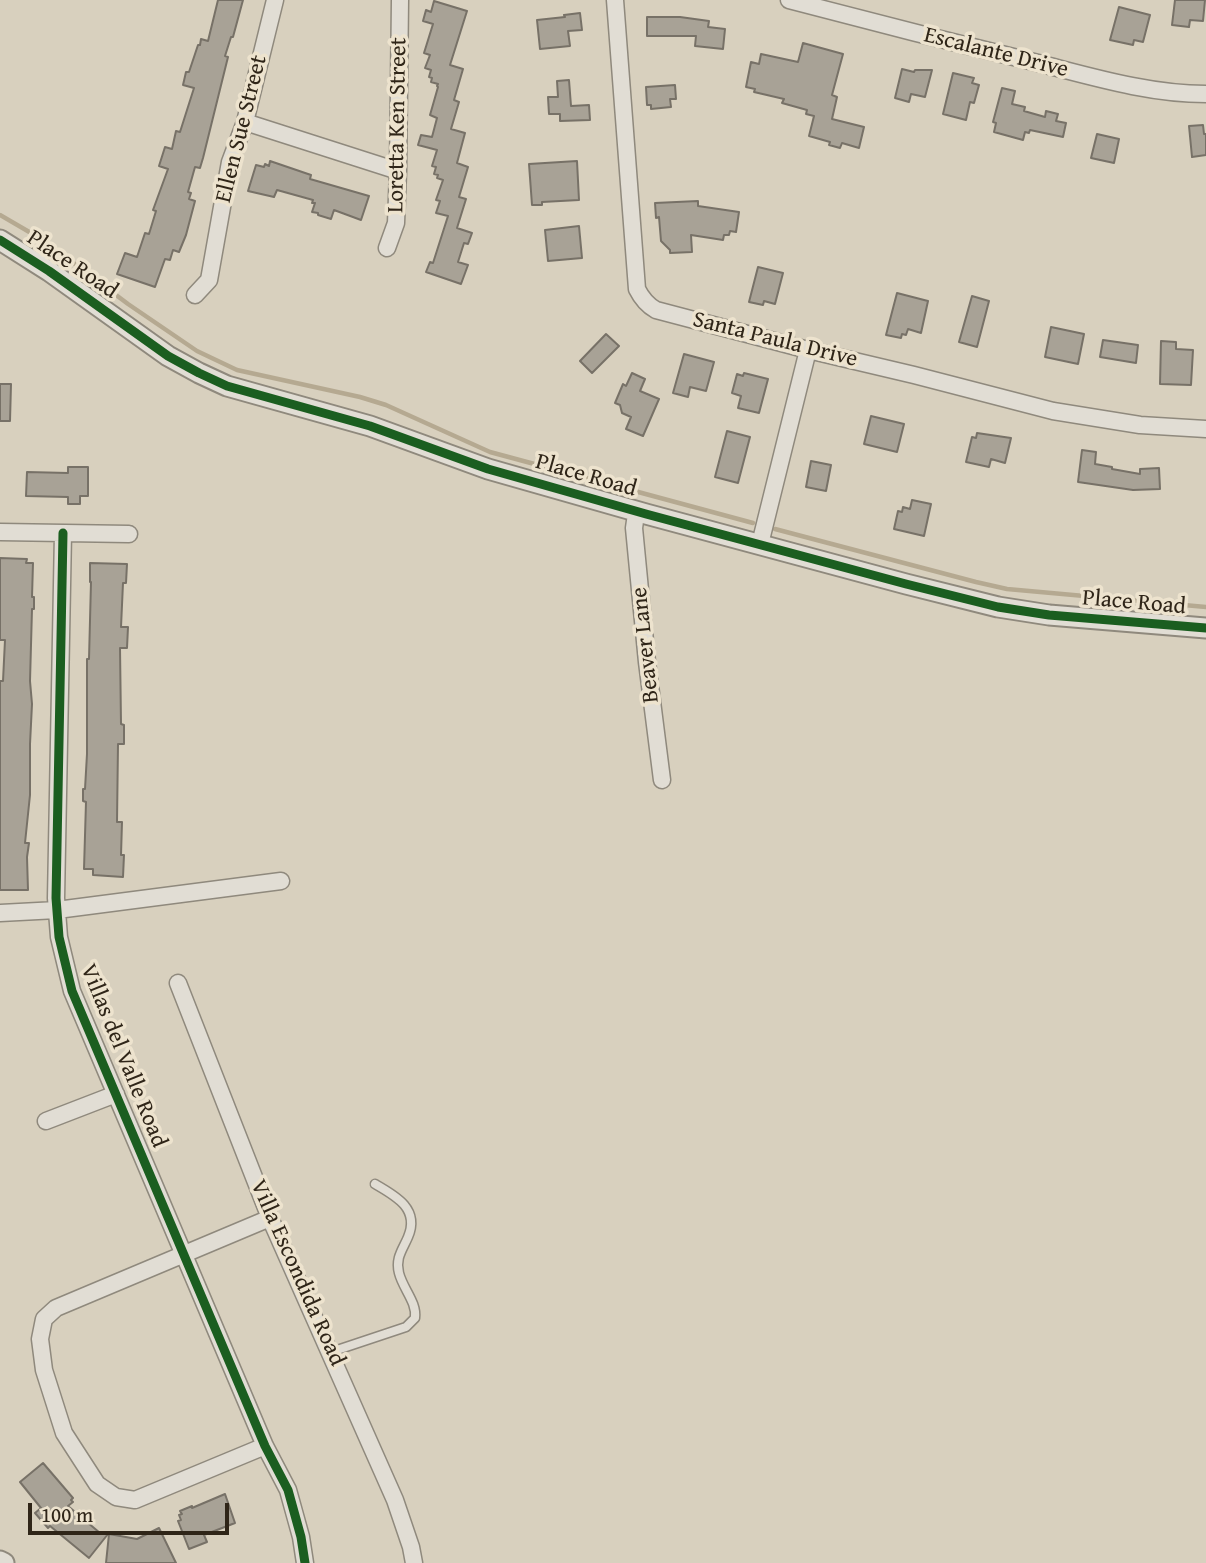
<!DOCTYPE html>
<html>
<head>
<meta charset="utf-8">
<style>
	body { margin:0 }
	#map { position:relative; width:1206px; height:1563px; overflow:hidden; background:#d8d0be; font-family:"Gentium Book Plus",serif }
	canvas { display:block }
	.scale { position:absolute; left:28px; top:1503px; width:201px; height:32px; box-sizing:border-box; border:4px solid #2f2518; border-top:0; padding-left:9px; font-size:21px; line-height:24px; white-space:nowrap; color:#2f2518; -webkit-text-stroke:5px #ede3ce; paint-order:stroke }
</style>
</head>
<body>
<div id="map">
<canvas width="1206" height="1563"></canvas>
<div class="scale">100 m</div>
</div>
<script>
const c = document.querySelector('canvas').getContext('2d');
c.lineJoin = 'round';
function stroke(path, color, width, dash) {
  c.strokeStyle = color;
  c.lineWidth = width;
  c.lineCap = dash ? 'butt' : 'round';
  c.setLineDash(dash || []);
  c.stroke(path);
}
function fill(path, color) {
  c.fillStyle = color;
  c.fill(path, 'evenodd');
}
function label(font, color, halo, rows, align = 'center') {
  c.font = font + ' "Gentium Book Plus",serif';
  c.lineWidth = 7;
  c.setLineDash([]);
  c.textBaseline = 'middle';
  c.strokeStyle = halo;
  c.fillStyle = color;
  for (const [text, x, y, turn = 0] of rows) {
    c.save();
    c.translate(x, y);
    c.rotate((+turn || 0) * Math.PI / 180);
    c.textAlign = isNaN(turn) ? turn : align;
    if (halo) c.strokeText(text, 0, 0);
    c.fillText(text, 0, 0);
    c.restore();
  }
}
stroke(new Path2D(`
	M0 215 43 240 128 304 197 351 237 370 360 397 386 405 490 452 753 523
	M775 529 976 582 1007 589 1206 607`), '#b5a991', 4.5);
const building = new Path2D(`
	M218 0H243L233 37H231L225 56 228 57 203 158 200 168 195 167 188 192 191 193 189 199 195 201 186 235 179 252 173 250 170 260 165 259 155 287 117 274 125 253 137 257 145 233 149 234 156 211 153 210 168 169 159 166 165 147 172 149 176 131 180 132 194 88 183 85 186 72H189L198 45H200L201 39 208 41Z
	M1175 0H1205L1203 21 1190 20 1189 27 1172 25Z
	M434 1 467 11 450 65 463 69 454 100 459 102 451 129 465 133 457 163 468 167 459 197 466 199 457 228 472 233 468 244 464 243 458 262 468 265 461 284 426 272 430 262 433 263 448 216 436 213 440 201 436 200 443 180 437 178 438 175 434 174 436 167 432 166 437 150 418 145 421 135 432 137 437 118 430 115 438 87 437 86 438 84 431 82 432 78 429 77 431 70 425 68 430 55 424 53 433 24 423 21 426 10 431 12Z
	M1119 7 1150 15 1143 42 1134 40 1133 45 1110 40Z
	M580 13 582 30 568 31 570 46 540 49 537 20 565 17 564 15Z
	M647 17H680L709 21 708 27 725 29 723 49 695 46 696 36H647Z
	M803 43 843 54 832 95 837 97 832 119 864 127 859 148 842 143 840 148 829 145 830 142 809 136 814 116 806 114 807 110 782 103 784 99 754 92 755 89 746 87 751 62 759 64 761 54 798 62Z
	M902 69 914 72 915 70H932L925 97 911 94 909 102 895 98Z
	M953 73 974 78 972 83 979 85 974 103 970 102 966 120 943 114Z
	M569 80 571 106 589 105 590 120 560 121V114H549L548 97H558L557 81Z
	M675 85 676 99H670L671 107 651 109V105H647L646 87Z
	M1002 88 1015 91 1012 104 1025 107 1024 111 1045 117 1046 111 1058 114 1056 121 1066 123 1063 137 1030 130 1029 133 1025 132 1023 140 994 132 996 123 993 122Z
	M1203 125 1204 134H1206V155L1192 157 1189 126Z
	M1097 134 1119 139 1114 163 1091 158Z
	M270 161 311 175 310 179 369 196 361 220 334 210 331 219 318 215V213L312 212 315 203H312L313 200 277 190 274 197 248 191 256 165 264 167 265 164 269 166Z
	M577 161 579 200 542 202V205H532L529 164Z
	M698 201V206L739 212 736 232 730 231 729 235H724L723 240 691 235 692 252 670 253V250L661 241 659 217 656 218 655 203Z
	M579 226 582 258 548 261 545 230Z
	M758 267 783 273 775 304 764 301 763 305 749 302Z
	M897 293 928 301 921 333 908 329 906 335 902 334 901 338 886 335Z
	M972 296 989 301 977 347 959 342Z
	M1051 327 1084 334 1078 364 1045 357Z
	M606 334 619 346 592 373 580 361Z
	M1103 340 1138 345 1136 363 1100 357Z
	M1161 341 1176 342V349L1193 350 1191 385 1160 384Z
	M684 354 714 362 706 391 690 387 688 397 673 393Z
	M632 373 645 379 640 391 659 399 643 436 626 429 631 417 622 413 620 405 615 403 623 384 626 386Z
	M744 373 768 379 759 413 738 408 741 396 732 393 737 374 743 376Z
	M0 384H11L10 421H0Z
	M871 416 904 424 897 452 864 444Z
	M727 431 750 437 738 483 715 477Z
	M977 433 1011 438 1005 463 991 459 989 467 966 462 972 437 976 438Z
	M1082 450 1096 452 1095 464 1112 467V469L1140 474V469L1159 468 1160 489 1133 490 1078 482Z
	M811 461 831 465 826 491 806 487Z
	M68 467H88V496H80V504H68V497L26 496 27 472 68 473Z
	M912 500 931 504 924 536 894 529 898 511 902 512 903 507 910 509Z
	M0 558 27 559 26 563H33L32 597H34V609H32L30 681 32 704 30 744V795L25 843H29L27 857 28 890H0V681H3L5 640H0Z
	M90 563 127 564 126 583H123L121 627H128L127 648H120L121 724 124 725V744H118L117 822H122L121 855H124L123 877 93 875V869H84L86 802 83 801V789H85L87 754V659H89L91 582H90Z
	M43 1463 73 1498 71 1500 73 1502 68 1506 100 1533 108 1534 89 1558 50 1526 48 1528 35 1513 41 1508 20 1482Z
	M225 1494 235 1523 204 1535 207 1542 189 1549 178 1521 181 1520 179 1515 182 1514 180 1511 192 1506V1508Z
	M159 1528 176 1563H106L109 1534 137 1539Z`);
fill(building, '#a8a296');
stroke(building, '#777167', 2);
const service = new Path2D(`
	M331 1352 406 1327 415 1318C417 1302 403 1289 399 1273 395 1258 403 1249 408 1237 420 1209 396 1196 375 1184`);
const minor = new Path2D(`
	M615 0 637 289C642 299 647 305 656 310L808 350 914 375 1053 411 1140 425 1206 429
	M789 0C872 22 955 43 1038 63 1093 77 1149 94 1206 94
	M245 122 398 171
	M387 248 396 223 398 171 400 0
	M195 295 209 280 230 162 245 122 275 0
	M639 511 635 521 634 528 647 662 662 780
	M0 532 129 534
	M63 533 56 898 59 937 72 991 265 1446 288 1490 301 1537 305 1563
	M760 544 808 350
	M0 913 57 910 281 881
	M178 983 270 1218 395 1500 411 1547 414 1563
	M46 1121 116 1094
	M265 1446 135 1500 116 1497 97 1484 64 1433 44 1370 40 1339 44 1319 56 1308 270 1218`);
const tertiary = new Path2D(`
	M0 240 49 271 168 356 199 373 227 386 370 426 488 469 646 514 906 584 998 607 1049 615 1206 628
	M0 1561 4 1563`);
stroke(service, '#8f897d', 11);
stroke(minor, '#8f897d', 19);
stroke(tertiary, '#8f897d', 23);
stroke(service, '#e1ddd4', 8);
stroke(minor, '#e1ddd4', 16);
stroke(tertiary, '#e1ddd4', 19);
stroke(new Path2D(`
	M0 240 49 271 168 356 199 373 227 386 370 426 488 469 646 514 906 584 998 607 1049 615 1206 628
	M63 533 56 898 59 937 72 991 265 1446 288 1490 301 1537 305 1563`), '#1b5e20', 9);
label('23px', '#2f2518', '#ede3ce', [
	["Escalante Drive",996,53,14],
	["Loretta Ken Street",398,125,-89],
	["Ellen Sue Street",242,129,-76],
	["Place Road",72,265,34],
	["Santa Paula Drive",775,340,14],
	["Place Road",586,476,16],
	["Place Road",1134,603,5],
	["Beaver Lane",646,645,-96],
	["Villas del Valle Road",123,1056,68],
	["Villa Escondida Road",297,1273,66]
]);
</script>
</body>
</html>
